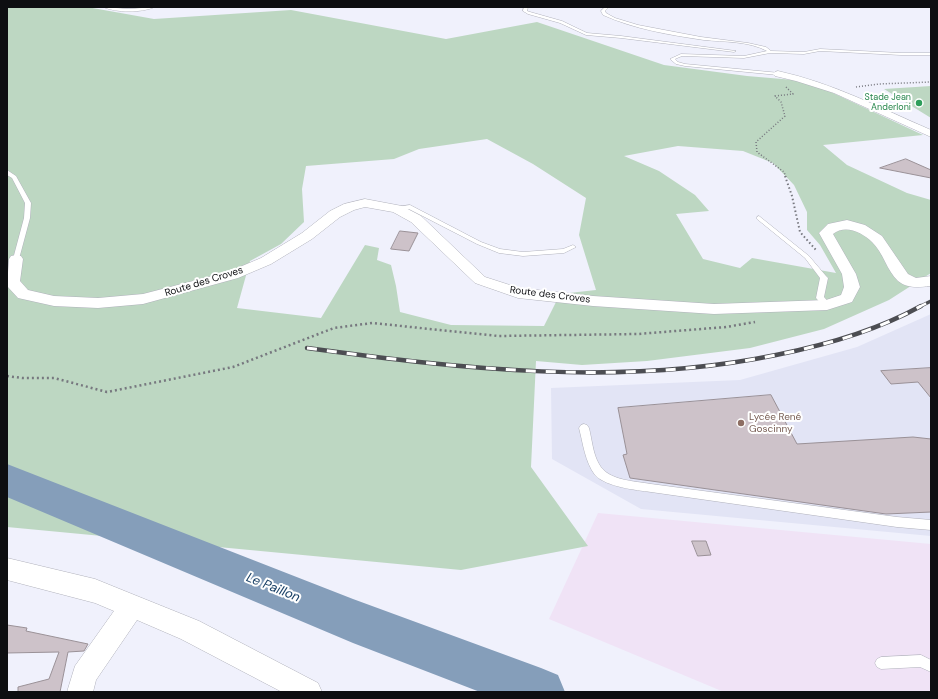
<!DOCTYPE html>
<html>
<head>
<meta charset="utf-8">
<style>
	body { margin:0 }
	#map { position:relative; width:938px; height:699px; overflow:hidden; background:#f0f1fc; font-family:"DM Sans",sans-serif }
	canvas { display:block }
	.frame { position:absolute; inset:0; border:8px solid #0d0e11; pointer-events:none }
</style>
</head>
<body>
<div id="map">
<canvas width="938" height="699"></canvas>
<div class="frame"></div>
</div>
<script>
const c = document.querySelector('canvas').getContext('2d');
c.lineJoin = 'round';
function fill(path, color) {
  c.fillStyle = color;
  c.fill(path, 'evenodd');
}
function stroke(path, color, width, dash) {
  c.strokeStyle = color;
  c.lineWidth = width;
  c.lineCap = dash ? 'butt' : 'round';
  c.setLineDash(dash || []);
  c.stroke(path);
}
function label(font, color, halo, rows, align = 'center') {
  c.font = font + ' "DM Sans",sans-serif';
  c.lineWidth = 4;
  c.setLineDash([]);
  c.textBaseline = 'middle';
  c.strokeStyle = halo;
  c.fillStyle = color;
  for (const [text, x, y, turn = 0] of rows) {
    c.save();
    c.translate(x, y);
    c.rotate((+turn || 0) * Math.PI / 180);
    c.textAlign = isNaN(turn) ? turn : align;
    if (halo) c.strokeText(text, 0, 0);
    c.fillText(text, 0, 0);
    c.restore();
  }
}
fill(new Path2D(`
	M598 513 931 544V692H724L549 619Z`), '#f0e3f6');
fill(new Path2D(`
	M931 314V536L641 509 552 459 551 388 740 380 857 347Z`), '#e2e4f5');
fill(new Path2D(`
	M7 7H87L154 19 291 10 446 39 537 22 664 65 747 76 794 80 816 85 923 135 823 145 847 165 907 193 931 200V273L889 300 824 329 750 348 647 361 582 365 536 361 531 467 588 546 461 570 7 527ZM487 139 533 164 586 198 579 235 596 290 560 294 544 326 451 325 400 312 396 286 391 265 377 260 379 248 365 245 321 318 237 308 250 261 281 244 304 222 302 189 306 166 394 159 419 149ZM678 146 743 151 773 163 794 185 807 212V230L820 245 836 273 752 258 740 268 703 259 676 214 709 211 695 195 659 171 624 156Z
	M931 86V118L884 89Z`), '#bdd7c2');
fill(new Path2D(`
	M7 464 353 599 541 668 558 675 565 692H480L353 643 7 497Z`), '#859eba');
const building = new Path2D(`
	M906 159 931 170V178L880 168Z
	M400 231 418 233 409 251 391 249Z
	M931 368V398L918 382 891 384 881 371Z
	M771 395 797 444 913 437 931 439V512L886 514 630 478 623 455 627 454 618 408Z
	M692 541H706L711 555 698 556Z
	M7 625 27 628 26 631 88 644 84 651 68 652 60 692H18V687L49 679 59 652 7 653Z`);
fill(building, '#cdc2c9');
stroke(building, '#9a9197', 1);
const service = new Path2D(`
	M103 7 129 9 155 7C141 13 117 13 103 7Z
	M524 7H528L527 11 530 12 562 21 587 33 621 36 736 51 734 52 621 38 586 35 560 23 528 14 523 11Z
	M605 7H609L605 11 606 13 615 18 638 25 701 37 748 43 766 47 771 51 804 52 820 49 901 53H931V55H901L820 51 804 54 770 53 744 58 682 56 675 59 678 62 685 64 780 73V74L778 75 685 66 676 64 670 59 681 54 744 56 767 51C749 41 724 42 704 40 670 35 634 29 603 15L601 11Z
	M7 170 16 176 31 203 30 218 19 259 16 261 13 259 24 218 25 203 12 178 7 175Z
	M410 205 481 242 500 249 523 252 563 249 573 245 576 247 564 253 523 256 499 253 477 244 409 209 397 211 394 209 397 207Z
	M759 216 809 256 826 276 828 278 824 297 831 305 830 307H824L816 298 820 278 805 258 757 219V217Z
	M584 424 587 425 589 428C592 440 593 454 599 464 608 481 635 481 651 484L897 517 931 520V530L897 527 651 492C636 490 606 487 595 475 585 462 583 443 579 428L581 425Z
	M921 655 931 660V672L920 667 881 669 877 667 875 663 877 659 881 657Z`);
const minor = new Path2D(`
	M778 71C833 83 880 108 931 130V137L834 93 796 81 775 76 773 74 775 72Z
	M365 199 402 206 421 216 485 277 519 288 593 296 714 304 826 300 841 295 844 287 842 274 819 233 828 224 847 220 865 225 882 236 908 274 916 278 931 276V286C919 287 908 289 898 281 887 271 883 252 872 242 862 232 845 224 833 234L856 274 860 287 852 302 827 310 714 314 593 306 518 298 475 283 411 222 393 212 365 207 354 210 340 217 312 239 271 264 238 278 143 304 98 308 54 306 18 298 7 286 9 259 11 256 16 255 21 256 23 259 20 281 28 290 54 296 98 298 143 294 228 272 261 258 302 233 330 211 344 204Z
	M7 558 95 579 132 594 199 621 318 683 322 692H282L181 639 137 620 96 680 93 692H67L75 666 114 611 95 603 7 580Z`);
stroke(service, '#b1b2bc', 1);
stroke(minor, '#b1b2bc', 1);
stroke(new Path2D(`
	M856 87 879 84 931 82
	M786 177 784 172 757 152 756 142 785 116 781 102 775 96 793 94 786 87`), '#77787f', 1.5, [1, 2]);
stroke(new Path2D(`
	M785 176 792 196 800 232 816 250`), '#77787f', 2, [1.5, 2.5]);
stroke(new Path2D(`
	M7 376 22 378H54L107 392 233 367 334 328 372 323 498 336 638 334 726 327 755 322`), '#77787f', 2.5, [2, 3]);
fill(service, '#fff');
fill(minor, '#fff');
const railFar1 = new Path2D(`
	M919 307 931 301`);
const rail = new Path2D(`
	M307 348C463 369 620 387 776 355 826 345 876 331 921 306`);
stroke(railFar1, '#4c4d52', 3.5);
stroke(rail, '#4c4d52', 4.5);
stroke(railFar1, '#fff', 2.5, [8]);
stroke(rail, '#fff', 3, [10]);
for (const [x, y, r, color] of [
	[919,103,4,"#2e9e5b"],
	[741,423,4,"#8d6e63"]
]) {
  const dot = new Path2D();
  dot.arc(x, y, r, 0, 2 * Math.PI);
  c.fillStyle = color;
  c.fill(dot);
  stroke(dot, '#fff', 1.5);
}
label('9px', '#27864d', '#fff', [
	["Stade Jean",911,98],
	["Anderloni",911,108]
], 'right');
label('10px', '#0d0e11', '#fff', [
	["Route des Croves",204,282,-17],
	["Route des Croves",550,295,7]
]);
label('10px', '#785e54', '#fff', [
	["Lycée René",749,417],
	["Goscinny",749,429]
], 'left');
label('italic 13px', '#194066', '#fff', [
	["Le Paillon",273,588,22]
]);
</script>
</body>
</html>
